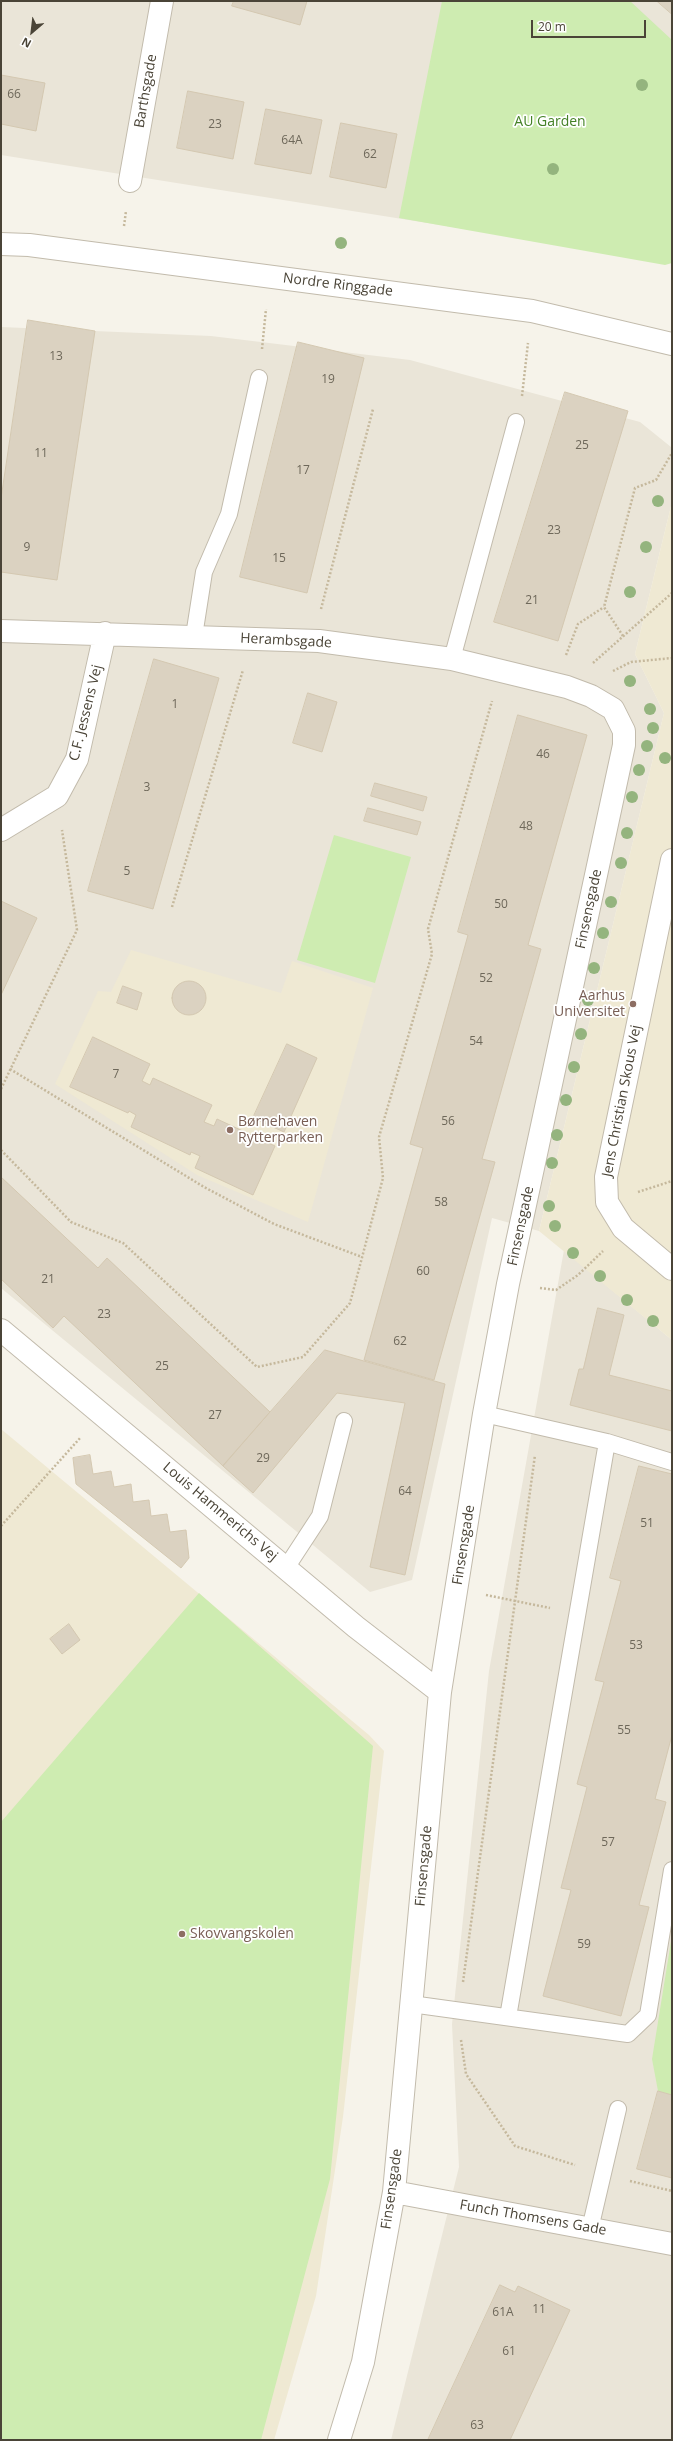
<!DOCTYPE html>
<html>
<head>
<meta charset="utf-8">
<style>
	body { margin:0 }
	#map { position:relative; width:673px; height:2441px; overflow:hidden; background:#f6f3ea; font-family:"Open Sans",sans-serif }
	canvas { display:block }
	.frame { position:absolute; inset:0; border:2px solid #4a4437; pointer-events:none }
	.north { position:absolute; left:12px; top:12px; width:40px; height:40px; -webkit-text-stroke:3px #fff; paint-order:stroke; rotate:208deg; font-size:11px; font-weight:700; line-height:16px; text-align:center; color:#4a4437 }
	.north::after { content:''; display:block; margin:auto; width:14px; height:18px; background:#4a4437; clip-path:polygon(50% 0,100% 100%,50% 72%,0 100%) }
	.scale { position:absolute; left:531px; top:20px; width:115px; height:18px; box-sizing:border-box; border:2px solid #4a4437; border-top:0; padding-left:5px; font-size:12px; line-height:14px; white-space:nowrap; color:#4a4437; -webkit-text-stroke:3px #fff; paint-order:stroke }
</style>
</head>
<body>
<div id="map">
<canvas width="673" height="2441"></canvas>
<div class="frame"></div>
<div class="north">N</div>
<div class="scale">20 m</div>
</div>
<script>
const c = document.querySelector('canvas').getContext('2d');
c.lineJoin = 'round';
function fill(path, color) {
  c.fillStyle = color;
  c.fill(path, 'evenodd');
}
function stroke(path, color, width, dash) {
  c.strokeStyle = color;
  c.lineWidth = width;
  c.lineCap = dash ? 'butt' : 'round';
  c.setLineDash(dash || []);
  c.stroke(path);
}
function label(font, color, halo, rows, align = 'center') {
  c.font = font + ' "Open Sans",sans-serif';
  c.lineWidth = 3.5;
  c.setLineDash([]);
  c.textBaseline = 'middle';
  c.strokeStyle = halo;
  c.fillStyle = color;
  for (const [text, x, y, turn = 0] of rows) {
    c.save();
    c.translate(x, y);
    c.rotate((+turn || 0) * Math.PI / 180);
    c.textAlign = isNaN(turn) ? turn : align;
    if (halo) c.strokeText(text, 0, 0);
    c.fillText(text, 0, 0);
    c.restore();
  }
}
fill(new Path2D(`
	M1 1H672V262L1 155Z
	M1 327 211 336 410 360 640 422 671 447 672 502 635 654 664 713 539 1231 492 1218 412 1580 370 1592 1 1288Z
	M564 1250 672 1340V2440H391L459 2167 452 2024 489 1671Z`), '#eae5d8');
fill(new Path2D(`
	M672 502V1340L539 1231 664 713 635 654Z
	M131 950 281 993 292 961 373 988 308 1222 197 1175 55 1084 98 991 111 992Z
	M1 1429 369 1735 384 1751 343 2117 316 2296 274 2440H1Z`), '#efe9d3');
fill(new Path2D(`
	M442 1H630L672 40V263L665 265 399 218Z
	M334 835 411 857 375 983 297 960Z
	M199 1593 373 1746 330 2179 261 2440H1V1822Z
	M672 1935V2095L658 2091 652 2059Z`), '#ceecb1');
const building = new Path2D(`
	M234 1H307L300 25 232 6Z
	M657 1H672V14Z
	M1 75 45 83 36 131 1 124Z
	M188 91 244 102 233 159 177 148Z
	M266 109 322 120 311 174 255 164Z
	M341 123 397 134 386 188 330 177Z
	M28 320 95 331 57 580 1 572V499Z
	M298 342 364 358 307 593 240 577Z
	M565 392 628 411 558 641 494 622Z
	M154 659 219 678 153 909 88 891Z
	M308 693 337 702 322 752 293 743Z
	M518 715 587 735 528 945 541 949 482 1159 495 1162 434 1380 364 1360 423 1148 410 1144 468 935 458 932Z
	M375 783 427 797 423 811 371 796Z
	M368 808 421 822 417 835 364 821Z
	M1 901 37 918 1 995Z
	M172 998a17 17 0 1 1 34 0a17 17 0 1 1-34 0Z
	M123 986 142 993 137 1010 117 1003Z
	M93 1037 150 1064 142 1081 150 1085 153 1078 212 1105 204 1122 214 1126 217 1119 275 1146 253 1195 195 1168 200 1156 191 1152 190 1155 131 1127 136 1115 129 1111 128 1113 70 1087Z
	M287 1044 317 1058 284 1132 253 1118Z
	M1 1177 98 1268 107 1258 270 1412 223 1466 64 1316 53 1328 1 1279Z
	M598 1308 624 1315 609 1375 672 1391V1431L570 1405 579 1369H583Z
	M325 1350 445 1384 405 1575 370 1567 405 1403 337 1393 253 1493 223 1466Z
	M90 1455 93 1474 111 1471 114 1487 131 1484 133 1502 149 1500 151 1516 167 1514 170 1532 186 1530 189 1558 181 1568 76 1484 73 1458Z
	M639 1466 672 1474V1735L655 1799 666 1802 639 1905 649 1907 621 2016 543 1996 571 1890 561 1888 587 1787 577 1784 604 1682 595 1680 621 1581 610 1578Z
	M69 1624 80 1640 62 1654 50 1639Z
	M658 2091 672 2095V2178L637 2169Z
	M500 2285 515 2292 518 2286 570 2310 510 2440H428Z`);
fill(building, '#dbd2c1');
stroke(building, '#d4c8b1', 1);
const service = new Path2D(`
	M194 636 204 572 229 514 259 378
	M452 659 516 422
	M484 1414 607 1442 508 2017
	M607 1442 672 1462
	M286 1568 320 1516 344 1421
	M411 2004 628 2034 648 2015 672 1870
	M590 2229 618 2109`);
const minor = new Path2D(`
	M130 181 162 1
	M1 631 319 641 452 659 567 687 591 696 613 709 624 731V745L508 1284 484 1414 440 1692 394 2192 363 2362 339 2440
	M1 830 57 796 77 759 105 633
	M672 860 606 1177 607 1202 623 1228 672 1269
	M1 1330 356 1627 440 1692
	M394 2192 672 2244`);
const tertiary = new Path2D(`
	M1 244 29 245 532 311 672 344`);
stroke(service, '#c2bbac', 18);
stroke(minor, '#c2bbac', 24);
stroke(tertiary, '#c2bbac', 24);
stroke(new Path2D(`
	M124 226 126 211
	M262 349 266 309
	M522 396 528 343
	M321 609 373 409
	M623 636 604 607 635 488 656 480 672 453
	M566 655 578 624 604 607
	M593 663 672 593
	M613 671 631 662 672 658
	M172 907 243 670
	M10 1069 204 1187 274 1224 362 1257
	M1 1089 77 930 62 830
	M1 1150 71 1222 123 1243 257 1367 303 1357 350 1303 383 1178 379 1137 432 954 428 929 492 701
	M638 1192 672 1181
	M540 1288 556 1290 578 1275 603 1251
	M1 1526 81 1437
	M486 1595 550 1608
	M463 1982 535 1455
	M461 2040 466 2074 515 2146 575 2165
	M630 2181 672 2191`), '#c5b89c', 2.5, [2, 2]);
stroke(service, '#fff', 16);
stroke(minor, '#fff', 22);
stroke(tertiary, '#fff', 22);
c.fillStyle = '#94b47e';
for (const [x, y] of [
	[642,85],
	[553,169],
	[341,243],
	[658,501],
	[646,547],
	[630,592],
	[630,681],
	[650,709],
	[653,728],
	[647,746],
	[665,758],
	[639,770],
	[632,797],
	[627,833],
	[621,863],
	[611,902],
	[603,933],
	[594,968],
	[588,1000],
	[581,1034],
	[574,1067],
	[566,1100],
	[557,1135],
	[552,1163],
	[549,1206],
	[555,1226],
	[573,1253],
	[600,1276],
	[627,1300],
	[653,1321]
]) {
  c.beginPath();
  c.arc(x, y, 6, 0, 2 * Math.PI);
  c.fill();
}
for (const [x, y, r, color] of [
	[633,1004,4,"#8d6e63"],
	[230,1130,4,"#8d6e63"],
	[182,1934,4,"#8d6e63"]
]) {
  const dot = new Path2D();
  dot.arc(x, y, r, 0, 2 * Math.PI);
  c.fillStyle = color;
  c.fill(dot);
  stroke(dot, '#fff', 1.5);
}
label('12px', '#6e685a', null, [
	["66",14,95],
	["23",215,125],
	["64A",292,141],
	["62",370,155],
	["13",56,357],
	["19",328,380],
	["25",582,446],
	["11",41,454],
	["17",303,471],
	["23",554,531],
	["9",27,548],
	["15",279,559],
	["21",532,601],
	["1",175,705],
	["46",543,755],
	["3",147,788],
	["48",526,827],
	["5",127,872],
	["50",501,905],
	["52",486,979],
	["54",476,1042],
	["7",116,1075],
	["56",448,1122],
	["58",441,1203],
	["60",423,1272],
	["21",48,1280],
	["23",104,1315],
	["62",400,1342],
	["25",162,1367],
	["27",215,1416],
	["29",263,1459],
	["64",405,1492],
	["51",647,1524],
	["53",636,1646],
	["55",624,1731],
	["57",608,1843],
	["59",584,1945],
	["11",539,2310],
	["61A",503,2313],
	["61",509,2352],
	["63",477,2426]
]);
label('14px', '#4a4437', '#fff', [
	["Barthsgade",146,91,-80],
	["Nordre Ringgade",338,285,7],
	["Herambsgade",286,641,3],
	["C.F. Jessens Vej",86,713,-76],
	["Finsensgade",589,909,-78],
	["Jens Christian Skous Vej",622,1101,-79],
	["Finsensgade",521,1226,-78],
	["Louis Hammerichs Vej",220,1512,40],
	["Finsensgade",464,1545,-81],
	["Finsensgade",424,1866,-85],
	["Finsensgade",392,2189,-82],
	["Funch Thomsens Gade",533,2218,10]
]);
label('14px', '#448126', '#fff', [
	["AU Garden",550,122]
]);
label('14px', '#785e54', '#fff', [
	["Aarhus",625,996,"right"],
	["Universitet",625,1012,"right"],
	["Børnehaven",238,1122],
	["Rytterparken",238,1138],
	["Skovvangskolen",190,1934]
], 'left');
</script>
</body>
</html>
